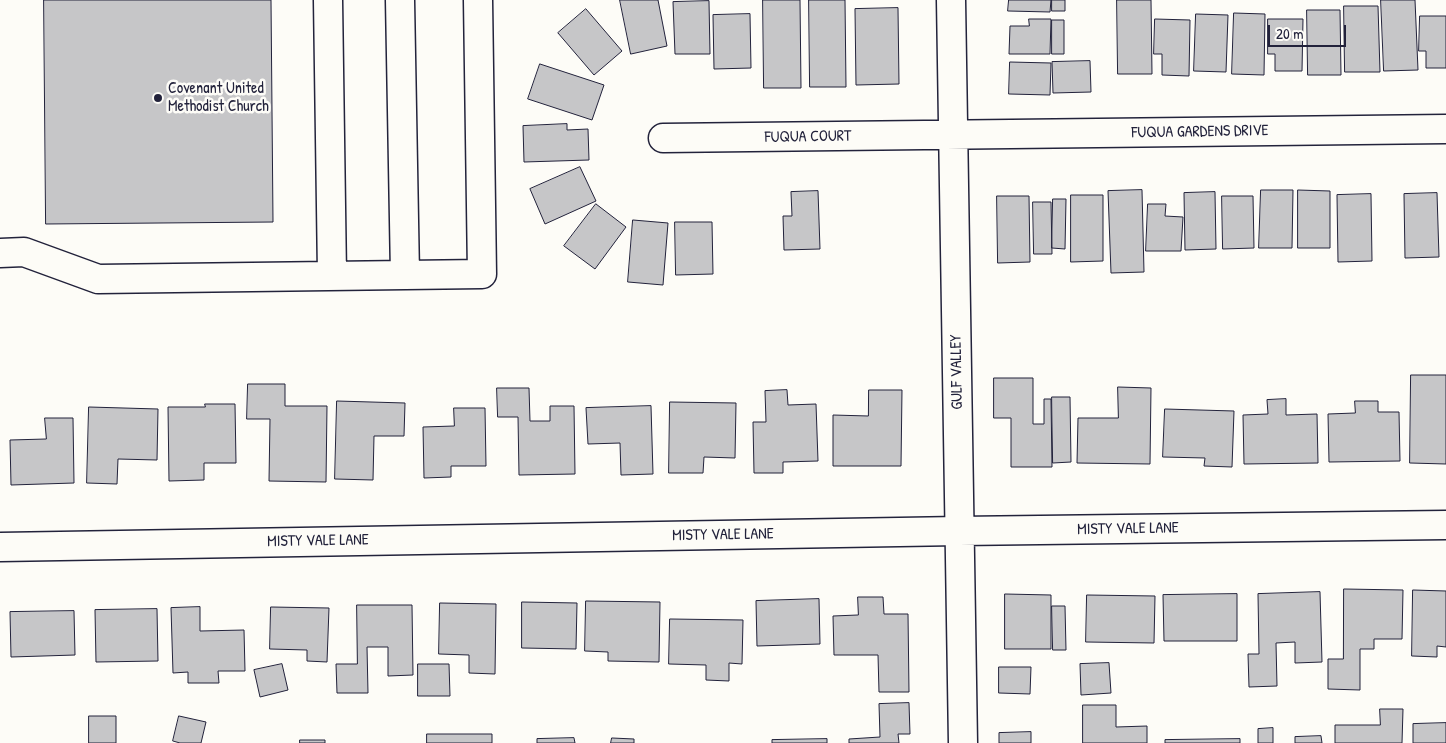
<!DOCTYPE html>
<html>
<head>
<meta charset="utf-8">
<style>
	body { margin:0 }
	#map { position:relative; width:1446px; height:743px; overflow:hidden; background:#fdfcf7; font-family:"Patrick Hand",sans-serif }
	canvas { display:block }
	.scale { position:absolute; left:1268px; top:25px; width:78px; height:22px; box-sizing:border-box; border:2px solid #22223b; border-top:0; padding-left:6px; font-size:15px; line-height:18px; white-space:nowrap; color:#22223b; -webkit-text-stroke:4px #fdfcf7; paint-order:stroke }
</style>
</head>
<body>
<div id="map">
<canvas width="1446" height="743"></canvas>
<div class="scale">20 m</div>
</div>
<script>
const c = document.querySelector('canvas').getContext('2d');
c.lineJoin = 'round';
function fill(path, color) {
  c.fillStyle = color;
  c.fill(path, 'evenodd');
}
function stroke(path, color, width, dash) {
  c.strokeStyle = color;
  c.lineWidth = width;
  c.lineCap = dash ? 'butt' : 'round';
  c.setLineDash(dash || []);
  c.stroke(path);
}
function label(font, color, halo, rows, align = 'center') {
  c.font = font + ' "Patrick Hand",sans-serif';
  c.lineWidth = 5;
  c.setLineDash([]);
  c.textBaseline = 'middle';
  c.strokeStyle = halo;
  c.fillStyle = color;
  for (const [text, x, y, turn = 0] of rows) {
    c.save();
    c.translate(x, y);
    c.rotate((+turn || 0) * Math.PI / 180);
    c.textAlign = isNaN(turn) ? turn : align;
    if (halo) c.strokeText(text, 0, 0);
    c.fillText(text, 0, 0);
    c.restore();
  }
}
const building = new Path2D(`
	M44 0H271L273 222 46 224Z
	M620 0H658L667 46 631 54Z
	M763 0H800L801 88H764Z
	M809 0H845L846 87H810Z
	M1009 0H1051L1050 12 1008 11Z
	M1052 0H1065V11H1052Z
	M1117 0H1151L1152 74H1118Z
	M1381 0H1415L1418 70 1384 71Z
	M709 1 710 54H675L673 2Z
	M1344 6H1378L1380 72H1345Z
	M898 8 899 84 856 85 855 9Z
	M586 9 622 51 594 75 558 33Z
	M1307 10H1340L1341 75H1308Z
	M1234 13 1265 14 1264 75 1232 74Z
	M750 14 751 68 714 69 713 15Z
	M1196 14 1228 15 1226 72 1194 71Z
	M1420 16H1446V68H1426V51H1419Z
	M1029 19H1051L1050 54H1009L1010 26H1029Z
	M1155 19 1190 20 1189 76 1162 75V54H1154Z
	M1268 19H1303L1302 71H1275V54H1268Z
	M1052 20H1064V54H1052Z
	M1090 61 1091 92 1053 93 1052 62Z
	M1010 62 1051 63 1050 95 1009 94Z
	M540 64 604 85 592 120 528 99Z
	M567 124V130L588 129 589 160 524 162 523 126Z
	M580 167 596 201 545 224 530 189Z
	M1142 190 1144 272 1111 273 1108 191Z
	M1261 190H1293L1292 248H1259Z
	M1298 190 1330 191V248H1298Z
	M818 191 820 249 784 250 783 216H792L791 192Z
	M1215 192 1216 249 1185 250 1184 193Z
	M1437 193 1439 257 1405 258 1404 194Z
	M1371 194 1372 261 1338 262 1337 195Z
	M1071 195H1103V261L1071 262Z
	M997 196H1029L1030 262 998 263Z
	M1222 196H1253L1254 248 1223 249Z
	M1053 199H1066L1065 249 1052 248Z
	M1033 202H1051L1052 254H1034Z
	M596 204 626 227 595 269 564 246Z
	M1148 204H1166L1165 216 1183 217 1181 251H1146Z
	M633 220 668 223 663 285 628 282Z
	M675 222H712L713 274 676 275Z
	M1411 375H1446V464L1410 463Z
	M994 378H1033V424H1044V399H1051L1052 467H1011V418H994Z
	M248 384H285V406H327L326 482 269 481 270 419H247Z
	M1118 387 1151 388 1150 464 1077 463 1078 418H1118Z
	M497 388H529L530 421H550V406H574L575 474 519 475 518 417H498Z
	M787 390 788 405 816 404 818 461 783 462V473H754L753 422H766L765 391Z
	M869 390H902L901 466H833V415L868 416Z
	M1052 397H1070L1071 462 1053 463Z
	M1286 399V415L1317 414 1318 463 1244 464 1243 415 1268 414 1267 400Z
	M337 401 405 403 404 436H374L373 480 335 479Z
	M1355 401H1378V412H1399L1400 461 1329 462 1328 414 1355 413Z
	M670 402 736 403 735 458 704 457 703 473H669Z
	M205 404H235L236 463H204V480L169 481 168 407H205Z
	M651 406 653 474 621 475 620 443 588 444 586 408Z
	M89 407 158 409 157 460 118 459 117 484 87 483Z
	M454 408H485L486 466H451V477L424 478 423 427 454 426Z
	M1165 409 1234 411 1232 467 1204 466 1205 458 1163 457Z
	M45 418H73L74 483 11 485 10 440 46 439Z
	M1344 589 1403 590 1402 639H1374V649H1360V690L1328 689V659H1343Z
	M1413 590 1446 591V647L1437 646V657L1412 656Z
	M1320 592 1322 662 1295 663V642L1276 643 1277 686 1249 687 1248 654H1259L1258 594Z
	M1005 594 1051 595V649H1005Z
	M1237 594V641H1164L1163 595Z
	M1087 595 1155 596 1154 643 1086 642Z
	M858 597H883L884 614H908L909 692H879L878 655H834L833 616 858 615Z
	M819 599 820 644 757 646 756 601Z
	M586 601 660 602 659 662 608 661V652L585 651Z
	M522 602 577 603 576 649 522 648Z
	M440 603 496 604 495 674 469 673V655L439 654Z
	M357 605H412L413 675 388 676V647H367L368 693H337L336 664H357Z
	M1052 606H1065L1066 650H1053Z
	M200 607V631L244 630 245 671H218L219 683H188V672L173 673 171 608Z
	M271 607 329 608 327 662 307 661V650L270 649Z
	M157 609 158 661 96 662 95 610Z
	M74 611 75 655 11 657 10 612Z
	M670 619 743 620 742 664 729 663V681L706 680V665L669 664Z
	M1109 663 1111 693 1081 695 1080 664Z
	M282 664 288 690 260 697 254 670Z
	M418 664H449L450 696H418Z
	M999 667H1031L1030 694 999 693Z
	M909 703 910 734H898L899 743H849V739L880 737 879 704Z
	M1083 705H1116V727L1147 726V743H1083Z
	M1380 709H1403L1402 743H1335V725H1380Z
	M89 716H116V743H89Z
	M179 716 206 722 201 743H180L173 741Z
	M1446 723V743H1413V724Z
	M1273 728V743H1258V729Z
	M1031 732V743H999V733Z
	M427 734H492V743H427Z
	M1321 736 1322 743H1295V737Z
	M574 738 575 743H537V739Z
	M612 738 634 739V743H611Z
	M827 739V743H772V740Z
	M1240 739V743H1165V740Z
	M300 740H325V743H300Z`);
fill(building, '#c6c6c8');
stroke(building, '#22223b', 1);
const minor = new Path2D(`
	M328 0 332 275
	M400 0 405 275
	M951 0 963 743
	M663 138 1446 129
	M0 253 24 252 98 279 482 274 478 0
	M0 547 959 531 1446 525`);
stroke(minor, '#22223b', 31);
stroke(minor, '#fdfcf7', 28);
for (const [x, y, r, color] of [
	[158,98,5,"#22223b"]
]) {
  const dot = new Path2D();
  dot.arc(x, y, r, 0, 2 * Math.PI);
  c.fillStyle = color;
  c.fill(dot);
  stroke(dot, '#fdfcf7', 2);
}
label('16px', '#22223b', '#fdfcf7', [
	["Covenant United",168,89],
	["Methodist Church",168,107]
], 'left');
label('16px', '#22223b', '#fdfcf7', [
	["FUQUA GARDENS DRIVE",1200,132,-1],
	["FUQUA COURT",808,137,-1],
	["GULF VALLEY",957,372,-91],
	["MISTY VALE LANE",1128,529,-1],
	["MISTY VALE LANE",723,535,-1],
	["MISTY VALE LANE",318,541,-1]
]);
</script>
</body>
</html>
